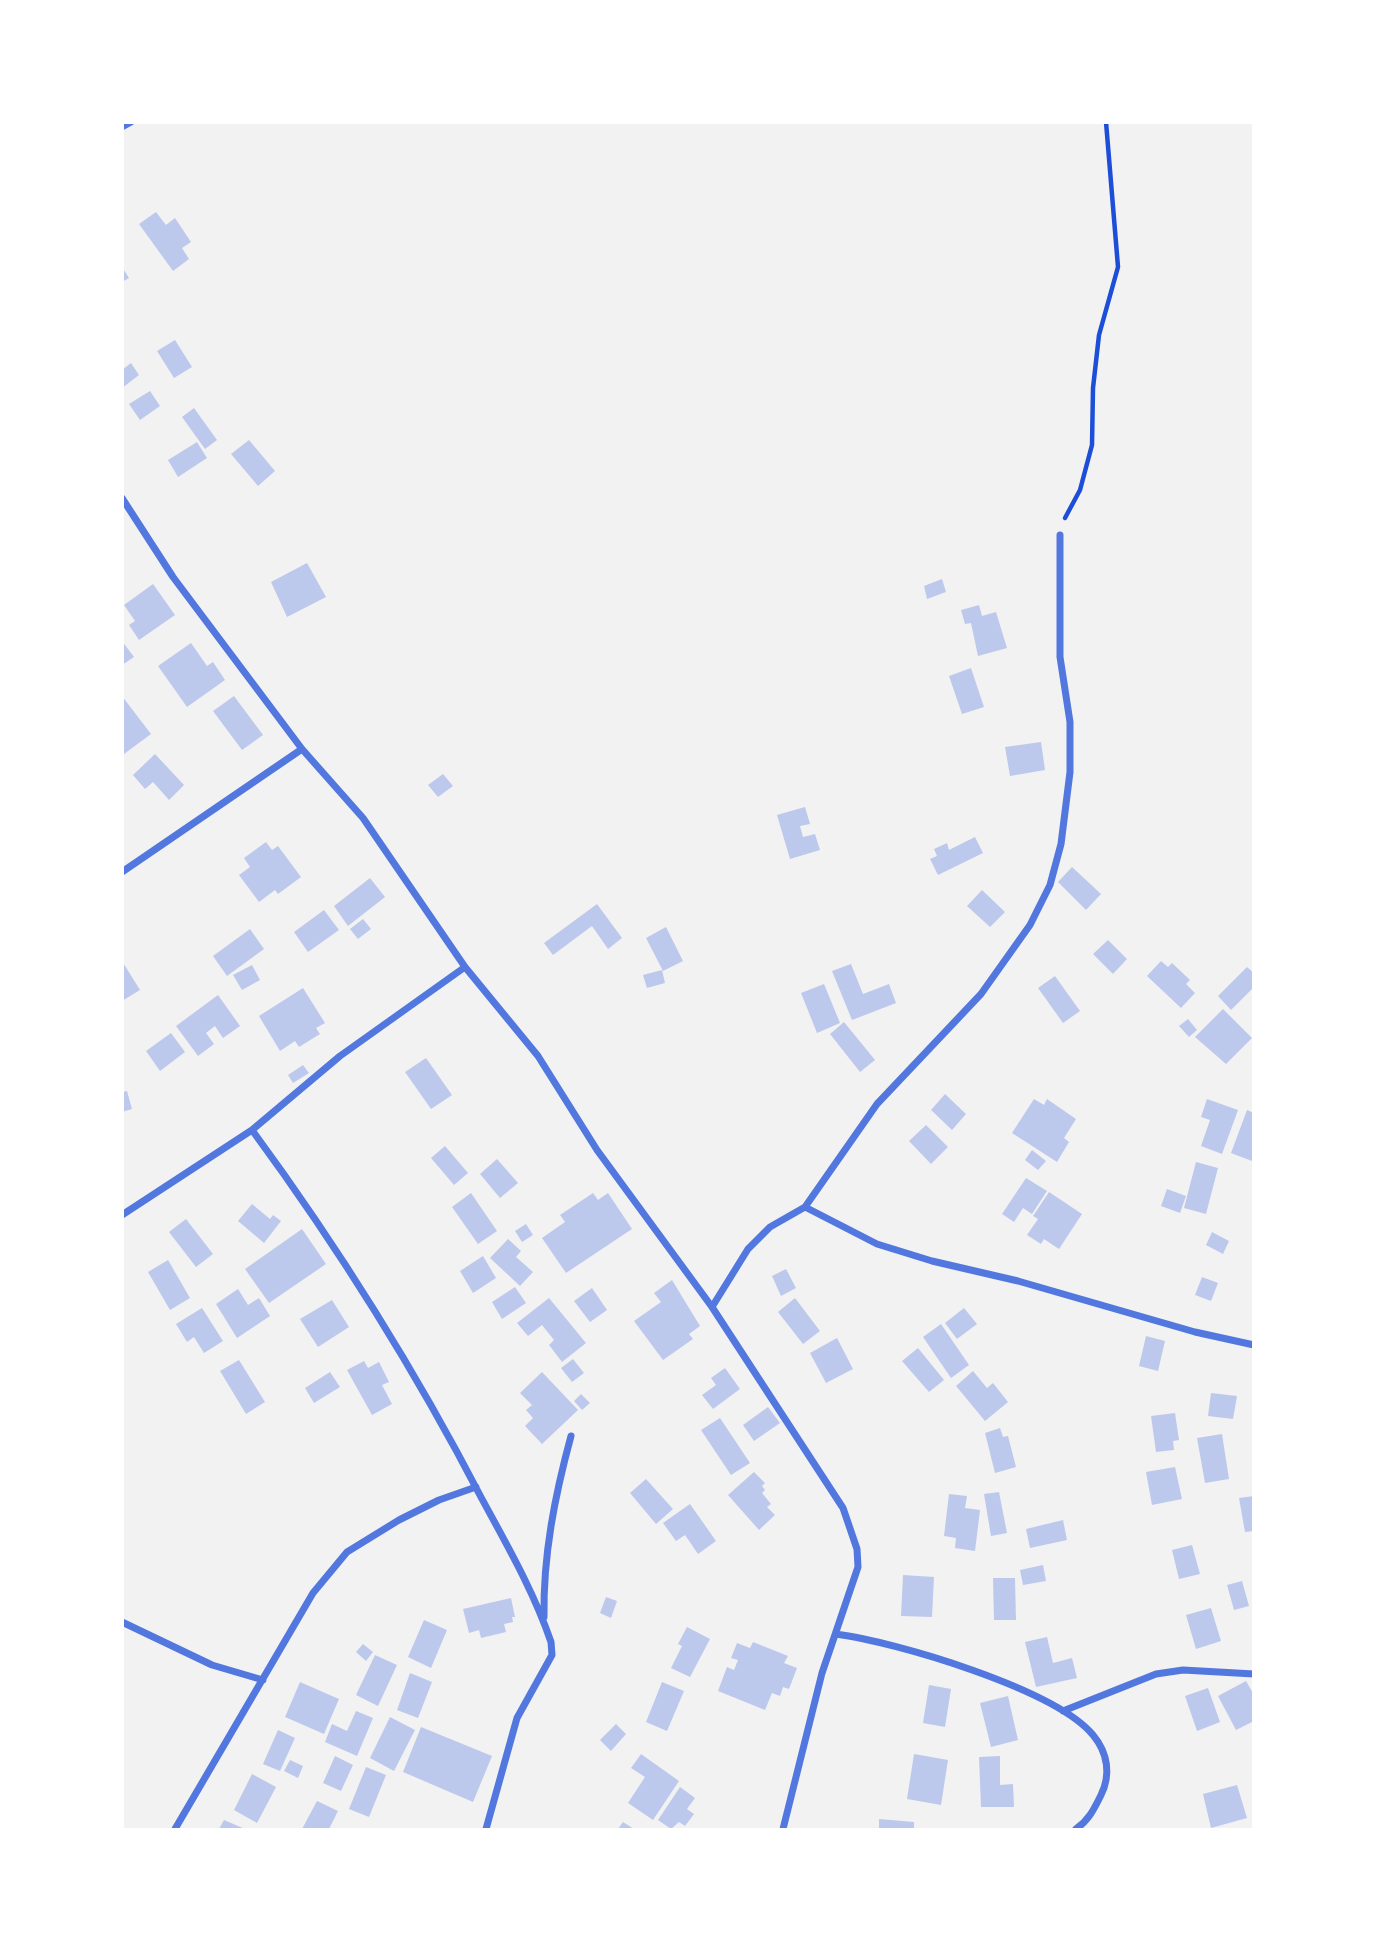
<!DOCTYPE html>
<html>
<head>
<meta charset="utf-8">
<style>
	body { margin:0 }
	#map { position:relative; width:1376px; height:1952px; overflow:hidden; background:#f2f2f2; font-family:"Open Sans",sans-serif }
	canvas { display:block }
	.frame { position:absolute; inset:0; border:124px solid #fff; pointer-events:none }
</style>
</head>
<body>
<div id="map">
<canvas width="1376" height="1952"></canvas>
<div class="frame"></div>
</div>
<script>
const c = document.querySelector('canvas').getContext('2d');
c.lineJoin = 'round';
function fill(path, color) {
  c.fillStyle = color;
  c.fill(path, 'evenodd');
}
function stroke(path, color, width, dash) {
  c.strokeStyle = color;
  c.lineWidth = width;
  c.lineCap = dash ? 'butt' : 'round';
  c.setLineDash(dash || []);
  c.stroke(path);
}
fill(new Path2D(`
	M156 212 166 225 175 218 191 242 182 248 189 259 173 271 139 224Z
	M122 267 129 278 122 282Z
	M175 340 192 367 174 378 157 351Z
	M131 363 139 375 122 388V370Z
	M150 391 160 406 140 420 129 404Z
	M194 408 217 440 205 449 182 417Z
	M249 440 275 471 258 486 231 454Z
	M197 442 207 458 178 477 168 460Z
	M307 563 326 597 287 617 271 582Z
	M942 579 946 592 927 599 924 586Z
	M153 584 175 615 139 640 129 625 135 621 124 605Z
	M979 605 982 616 996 612 1007 648 978 656 971 623 965 624 961 610Z
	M122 641 134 657 122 665Z
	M191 643 207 666 213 662 225 680 187 707 158 666Z
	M971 668 984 707 962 714 949 676Z
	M122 696 151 734 124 754 122 752Z
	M234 696 263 735 242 750 213 711Z
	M1041 742 1045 770 1010 776 1005 747Z
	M155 754 184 785 169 800 153 782 145 789 133 775Z
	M443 774 453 786 438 797 428 785Z
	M805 807 810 824 800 826 803 837 815 834 820 850 790 859 777 815Z
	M975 837 983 853 938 875 930 859 937 856 934 849 947 843 949 850Z
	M266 842 272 850 278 846 301 877 278 894 275 890 259 902 239 875 250 867 244 858Z
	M1072 867 1101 894 1086 910 1058 882Z
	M370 878 385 897 348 926 334 906Z
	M982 890 1005 912 990 927 967 906Z
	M597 904 622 938 608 949 592 926 553 955 544 943Z
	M324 910 339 930 308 952 294 932Z
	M363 919 371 929 358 939 350 929Z
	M666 927 683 961 663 971 646 938Z
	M250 929 264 949 227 976 213 956Z
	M1108 940 1127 959 1113 974 1093 954Z
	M122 961 140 990 122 1001Z
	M1161 961 1168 967 1172 963 1190 980 1186 984 1195 993 1181 1008 1147 976Z
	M851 964 863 994 889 984 896 1003 852 1020 832 971Z
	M252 965 260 980 242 990 233 975Z
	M1247 967 1254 973V987L1231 1010 1218 996Z
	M662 970 665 983 647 988 643 975Z
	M1055 976 1080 1011 1063 1023 1038 988Z
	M824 984 840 1023 817 1033 801 993Z
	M303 988 325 1023 316 1028 320 1034 299 1047 295 1041 280 1051 259 1016Z
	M218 995 240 1026 223 1038 215 1026 206 1033 214 1044 198 1056 176 1026Z
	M1223 1009 1252 1038 1226 1064 1195 1037Z
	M1188 1019 1197 1030 1189 1037 1179 1026Z
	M844 1022 875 1060 860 1072 830 1034Z
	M171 1033 185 1052 160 1071 146 1051Z
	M426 1058 452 1095 431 1109 405 1072Z
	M303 1065 309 1073 293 1083 288 1075Z
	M127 1091 132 1109 122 1112V1092Z
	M945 1094 966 1114 952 1130 931 1110Z
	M1034 1099 1044 1105 1047 1099 1076 1119 1064 1138 1069 1142 1057 1162 1012 1133Z
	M1207 1099 1238 1110 1222 1154 1201 1146 1210 1120 1201 1117Z
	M1247 1110 1254 1113 1252 1161 1231 1153Z
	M926 1125 948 1147 931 1164 909 1141Z
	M445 1146 468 1173 454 1185 431 1158Z
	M1032 1150 1046 1161 1038 1170 1025 1160Z
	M497 1159 518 1183 500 1198 480 1174Z
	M1196 1162 1218 1168 1206 1214 1184 1208Z
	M1026 1178 1047 1191 1032 1214 1023 1208 1014 1222 1002 1214Z
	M1167 1189 1186 1196 1180 1213 1161 1206Z
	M1049 1192 1082 1214 1059 1249 1044 1239 1041 1244 1027 1235 1038 1219 1033 1216Z
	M471 1193 497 1231 478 1244 452 1207Z
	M593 1193 598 1200 608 1193 632 1229 566 1273 542 1238 565 1222 560 1215Z
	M252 1204 270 1219 273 1215 281 1221 264 1243 238 1221Z
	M186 1219 213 1254 196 1267 169 1232Z
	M526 1224 533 1235 522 1242 515 1231Z
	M302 1229 326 1264 269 1303 245 1269Z
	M1212 1232 1229 1241 1223 1254 1206 1245Z
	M508 1239 521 1251 516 1257 533 1272 520 1286 490 1258Z
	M483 1256 496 1278 473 1293 460 1271Z
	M168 1260 190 1298 170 1310 148 1272Z
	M786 1269 796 1288 781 1296 772 1276Z
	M1202 1277 1218 1283 1211 1301 1195 1295Z
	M672 1280 700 1326 689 1334 693 1339 663 1360 634 1321 661 1302 654 1293Z
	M515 1287 526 1303 502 1319 492 1302Z
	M592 1288 607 1310 590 1322 574 1301Z
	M238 1289 248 1305 259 1298 270 1316 237 1338 216 1304Z
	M549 1298 586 1343 562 1362 549 1345 554 1340 542 1325 528 1336 517 1323Z
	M795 1298 820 1331 803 1344 778 1312Z
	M332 1300 349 1327 318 1347 300 1319Z
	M202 1308 223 1341 204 1353 194 1337 187 1342 176 1324Z
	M964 1308 977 1324 957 1339 945 1323Z
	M941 1324 969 1365 951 1378 923 1337Z
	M1146 1336 1165 1341 1158 1371 1139 1366Z
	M837 1338 853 1369 826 1383 810 1353Z
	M918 1348 944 1380 929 1392 902 1361Z
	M573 1359 584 1373 572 1382 561 1368Z
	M239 1360 265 1402 246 1414 220 1371Z
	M364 1361 368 1368 379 1362 389 1382 382 1385 392 1404 372 1415 347 1370Z
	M725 1368 740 1389 713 1409 702 1395 716 1385 711 1378Z
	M973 1371 987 1388 993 1383 1008 1402 985 1421 956 1386Z
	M330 1372 340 1387 314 1403 305 1388Z
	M542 1372 578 1410 542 1444 525 1426 533 1418 526 1410 532 1405 520 1393Z
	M1211 1393 1237 1396 1233 1419 1208 1416Z
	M581 1394 590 1403 582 1410 574 1401Z
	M768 1407 780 1423 754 1441 743 1425Z
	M1175 1413 1179 1440 1173 1441 1174 1450 1156 1452 1151 1416Z
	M720 1418 750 1463 731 1475 701 1430Z
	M1000 1428 1003 1437 1008 1436 1016 1467 995 1473 985 1433Z
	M1222 1434 1229 1479 1205 1483 1197 1438Z
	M1175 1467 1182 1499 1152 1505 1146 1472Z
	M754 1472 765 1483 762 1486 765 1490 762 1493 771 1504 767 1507 775 1515 759 1530 728 1495Z
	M646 1479 673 1509 656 1524 630 1493Z
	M999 1492 1007 1533 991 1536 984 1494Z
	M949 1494 967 1496 965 1508 980 1510 975 1551 955 1548 956 1538 944 1536Z
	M1254 1496V1531L1245 1532 1239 1498Z
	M690 1504 716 1541 698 1554 685 1535 676 1541 663 1523Z
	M1063 1520 1067 1540 1030 1548 1026 1529Z
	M1192 1545 1200 1574 1179 1579 1172 1550Z
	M1043 1565 1046 1581 1023 1585 1020 1570Z
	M903 1575 934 1577 932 1617 901 1616Z
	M993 1578H1015L1016 1620H994Z
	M1242 1581 1249 1606 1234 1610 1227 1585Z
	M606 1597 617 1601 611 1618 600 1613Z
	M511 1598 515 1617H512L513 1622 504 1624 506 1632 481 1638 479 1630 469 1633 463 1609Z
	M1211 1608 1221 1641 1196 1649 1186 1615Z
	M424 1620 447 1630 431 1668 408 1657Z
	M687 1627 710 1639 690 1677 671 1668 682 1646 678 1644Z
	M1047 1637 1053 1663 1072 1658 1077 1678 1036 1687 1025 1642Z
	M753 1642 788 1656 784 1663 797 1668 789 1689 783 1687 780 1696 772 1693 765 1710 718 1691 727 1667 734 1670 738 1660 731 1658 737 1643 750 1648Z
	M363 1644 373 1652 366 1661 356 1652Z
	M375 1655 397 1665 378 1706 356 1695Z
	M410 1673 432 1682 418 1718 397 1710Z
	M1246 1681 1254 1695V1721L1236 1730 1218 1696Z
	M300 1682 339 1699 324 1734 285 1717Z
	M662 1682 684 1691 667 1731 646 1722Z
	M929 1685 951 1689 945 1727 923 1723Z
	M1208 1688 1220 1722 1197 1731 1185 1696Z
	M1008 1696 1018 1740 991 1747 980 1703Z
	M356 1711 373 1718 357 1756 325 1742 332 1724 347 1731Z
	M390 1717 415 1730 394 1771 370 1758Z
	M616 1724 626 1734 611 1751 600 1740Z
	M421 1727 492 1756 473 1802 403 1772Z
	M278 1730 295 1738 280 1771 263 1764Z
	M641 1754 679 1781 653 1820 628 1803 645 1777 631 1768Z
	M914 1754 948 1760 941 1805 907 1799Z
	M335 1756 353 1765 341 1791 323 1783Z
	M1000 1756V1785L1013 1784 1014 1807H981L979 1757Z
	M290 1760 303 1766 298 1778 284 1771Z
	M366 1767 386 1775 369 1817 349 1809Z
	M252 1774 276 1787 257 1823 234 1810Z
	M1237 1785 1247 1818 1211 1828 1203 1794Z
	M680 1787 695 1798 687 1809 694 1814 685 1826 679 1822 671 1829 658 1820Z
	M317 1801 338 1811 329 1829H302Z
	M879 1819 914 1822V1829H879Z
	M224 1820 245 1829H219Z
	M623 1822 634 1829H618Z`), '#bdc9ec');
stroke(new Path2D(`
	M1065 518 1080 490 1092 445 1093 388 1099 335 1118 267 1106 122`), '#1d4ed8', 4.5);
stroke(new Path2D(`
	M122 127 131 122
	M122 498 173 577 302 749 363 818 465 967 538 1056 597 1150 712 1307 843 1508 857 1549 858 1567 822 1673 783 1829
	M122 872 302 749
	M252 1130C338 1247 415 1370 482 1499 507 1545 534 1592 551 1642L552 1655 517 1718 486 1829
	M805 1207 877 1244 932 1261 1018 1281 1195 1332 1254 1345
	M122 1215 252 1130 340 1056 465 967
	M712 1307 748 1249 770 1227 805 1207 877 1104 981 994 1030 925 1050 885 1061 844 1070 772V722L1060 657V535
	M544 1617C543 1555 555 1495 571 1436
	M122 1622 212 1665 263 1680
	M836 1634C896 1642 1055 1689 1093 1735 1108 1753 1111 1775 1101 1795 1094 1809 1089 1820 1076 1829
	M1063 1711 1156 1674 1183 1670 1254 1674
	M175 1829 313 1593 347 1552 399 1520 439 1500 476 1487`), '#5277de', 7);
</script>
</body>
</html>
